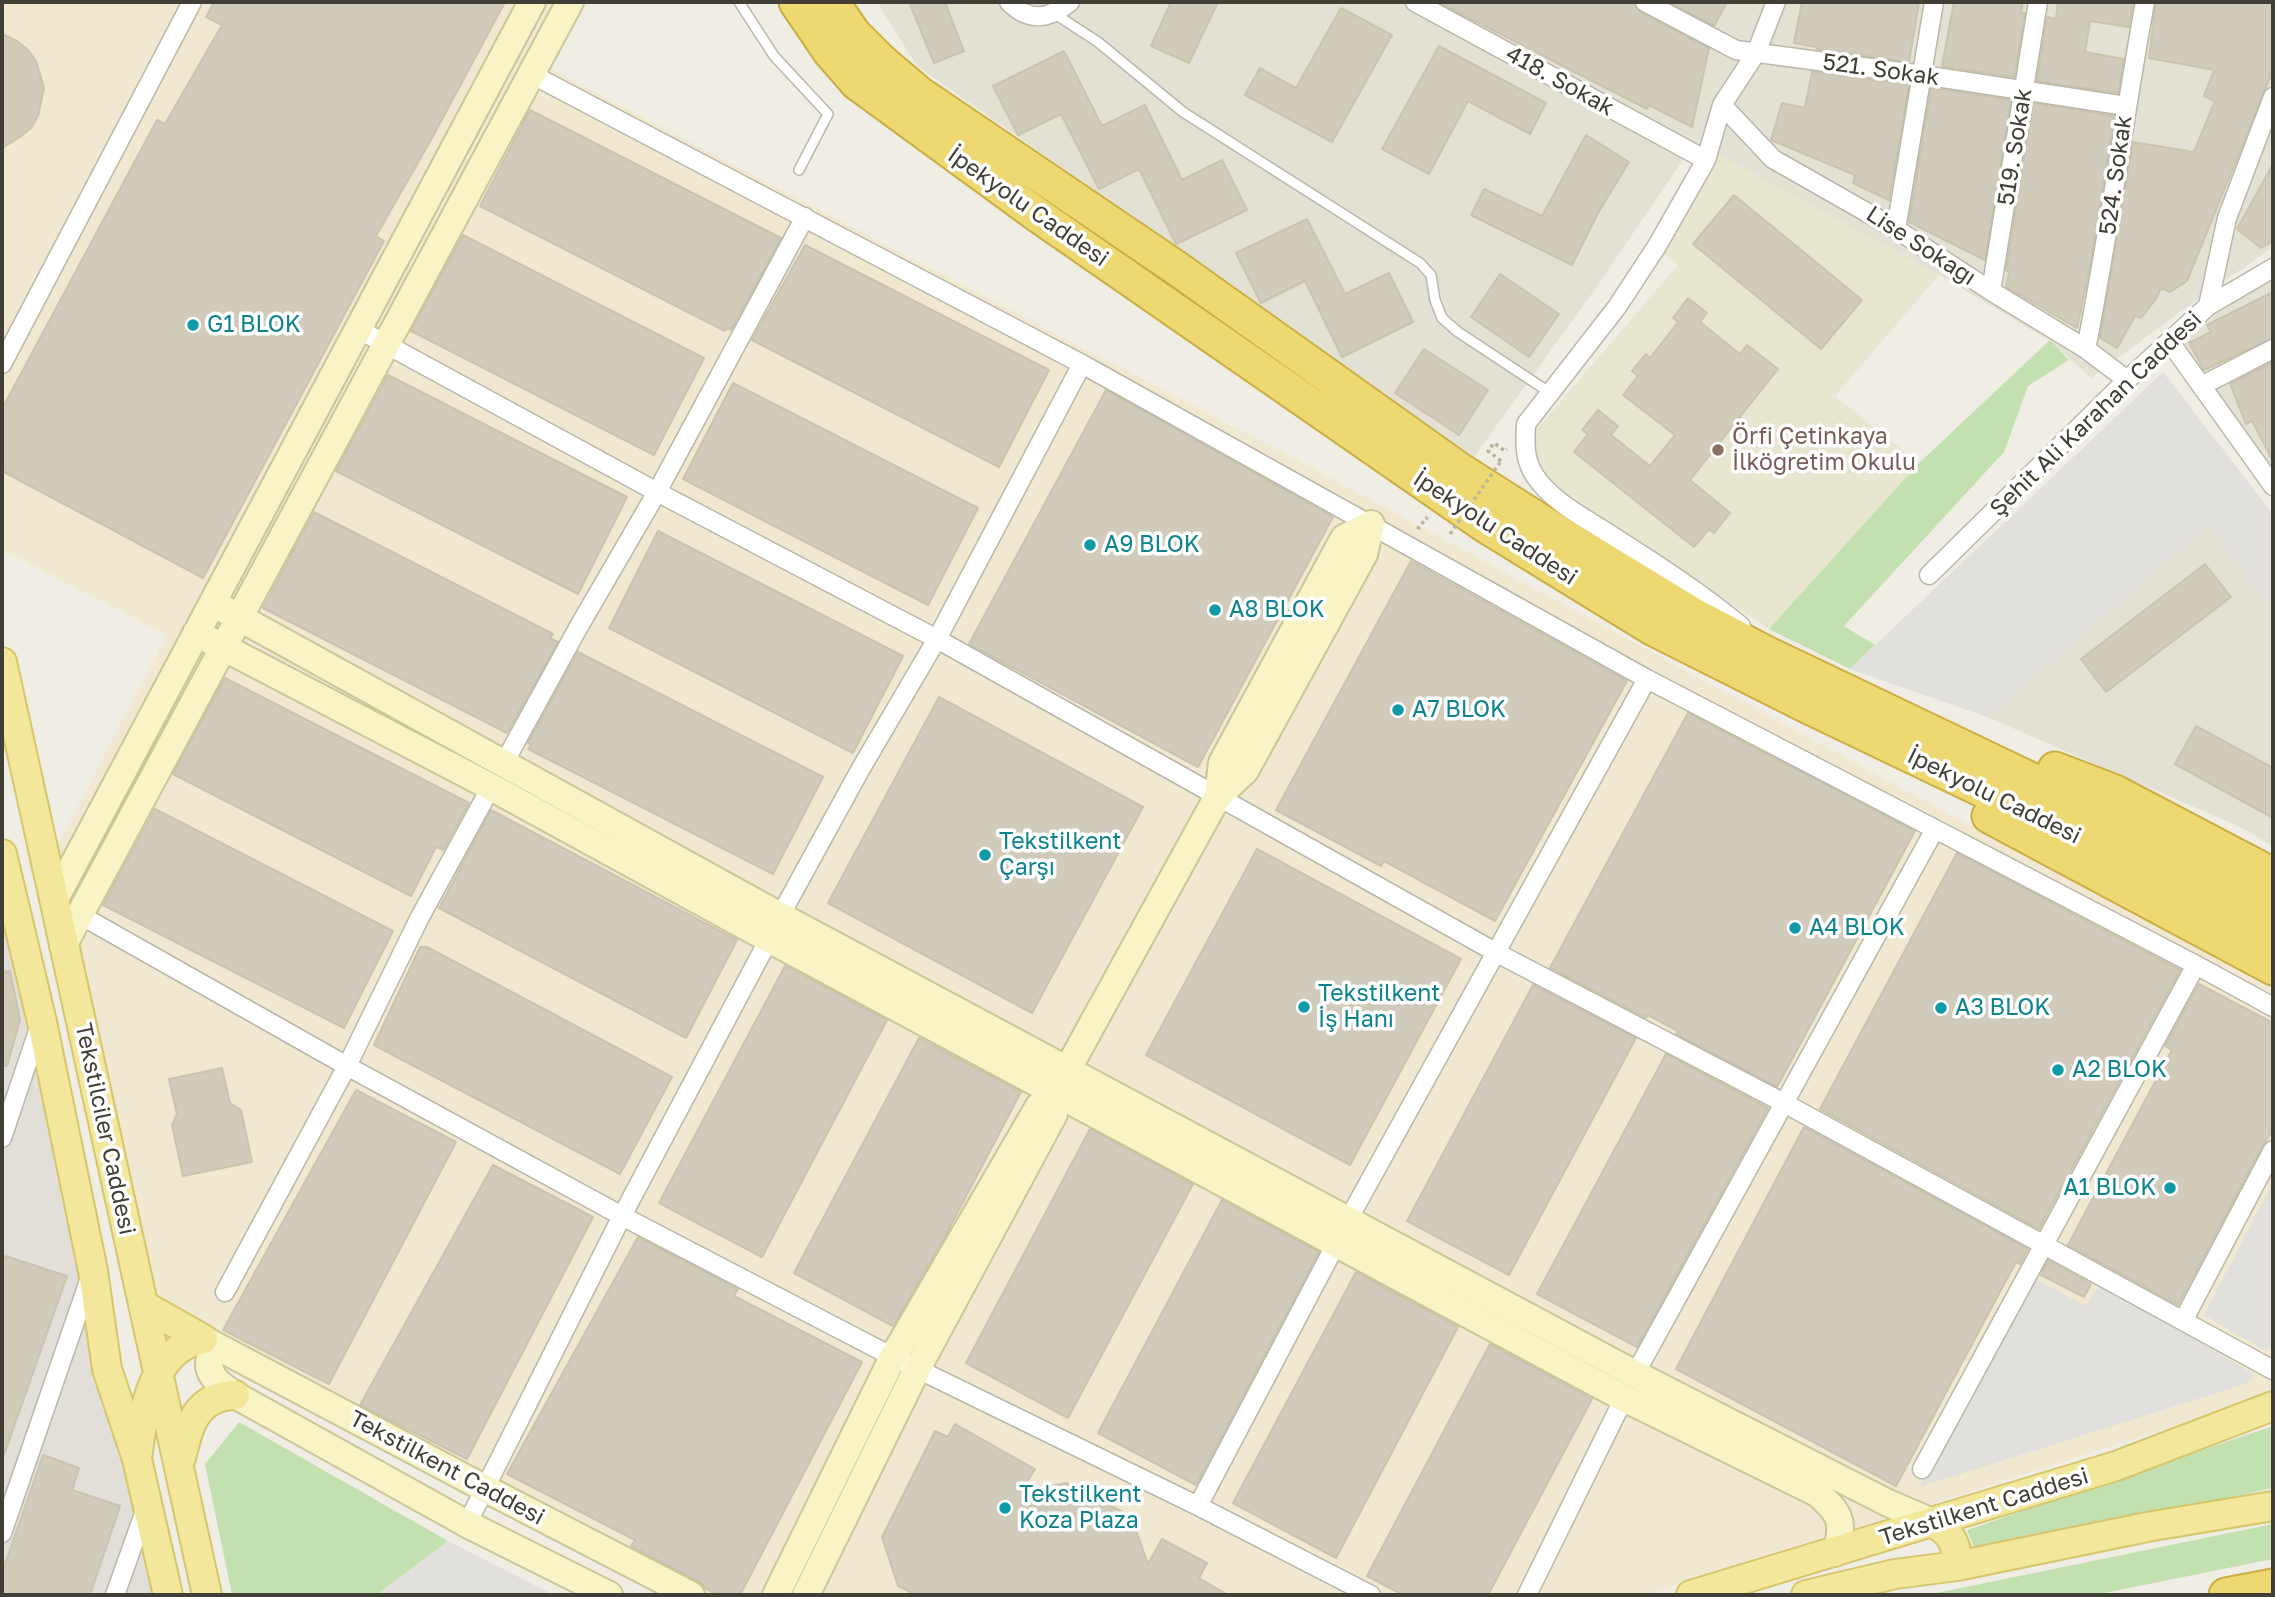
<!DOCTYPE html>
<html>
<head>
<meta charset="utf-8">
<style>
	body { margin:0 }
	#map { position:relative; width:2275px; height:1597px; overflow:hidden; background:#f0eee4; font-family:"Golos Text",sans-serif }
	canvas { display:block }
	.frame { position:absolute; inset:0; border:4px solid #413e35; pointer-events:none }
</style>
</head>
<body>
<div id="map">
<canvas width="2275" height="1597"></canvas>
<div class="frame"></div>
</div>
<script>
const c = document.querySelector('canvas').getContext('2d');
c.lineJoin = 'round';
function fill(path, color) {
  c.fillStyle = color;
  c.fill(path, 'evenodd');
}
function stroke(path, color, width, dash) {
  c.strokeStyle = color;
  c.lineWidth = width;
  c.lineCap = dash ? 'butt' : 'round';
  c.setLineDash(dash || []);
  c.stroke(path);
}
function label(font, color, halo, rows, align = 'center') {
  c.font = font + ' "Golos Text",sans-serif';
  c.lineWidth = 7;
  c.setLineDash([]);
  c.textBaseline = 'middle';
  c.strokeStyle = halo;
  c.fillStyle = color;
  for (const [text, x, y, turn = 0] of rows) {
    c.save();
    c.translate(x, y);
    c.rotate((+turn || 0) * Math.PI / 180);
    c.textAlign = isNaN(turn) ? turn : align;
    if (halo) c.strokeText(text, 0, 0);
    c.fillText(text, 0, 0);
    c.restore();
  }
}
fill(new Path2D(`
	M877 2H2273V247L2177 314 2091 378 2049 340 1939 275 1695 142 1598 285 1474 457 917 66Z
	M2273 279V477L2179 346 2223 308Z
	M2209 523 2266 600 2273 605V846L2240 827 1987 717Z`), '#e3e1d3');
fill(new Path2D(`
	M2 2H582L547 67 1322 473 2273 990V1387L2250 1402 1646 1595H708L156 1304 54 852 167 635 2 549Z`), '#f0e8d1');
fill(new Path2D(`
	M2 918 154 1591 155 1595H2Z`), '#e2dfd9');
fill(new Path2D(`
	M1718 154 1939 275 1835 396 1919 463 1769 629 1542 477 1529 438 1678 265 1663 253Z`), '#e8e5d0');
fill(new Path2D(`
	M2050 340 2069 360 2028 386 2004 452 1844 626 1875 645 1850 669 1769 629 1919 463Z
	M239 1422 448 1541 376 1595H232L205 1464Z
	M2273 1426V1488L2065 1534 1974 1547 1967 1530Z
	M2273 1524V1559L2094 1595H1927Z`), '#c3e0b1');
fill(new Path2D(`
	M2163 372 2273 514V605L2266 600 2209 524 1987 717 1850 669Z
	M2273 1182V1346L2264 1350 2204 1315Z
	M2035 1279 2086 1306 2100 1283 2255 1375 2245 1384 1919 1487Z
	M448 1541 554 1595H376Z`), '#e1e0dc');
const building = new Path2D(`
	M214 2H505L432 138 376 236 384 241 203 578 2 471V409L157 120 165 124 222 25 206 17Z
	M909 2H945L964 51 934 63Z
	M1171 2H1218L1189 63 1151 46Z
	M1438 2H1634L1640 12 1709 48 1692 127 1649 105 1647 109Z
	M1669 2H1727L1714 26Z
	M1802 2H1919L1909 62 1817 49V47L1794 43Z
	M1954 2H2023L2021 13H2025L2014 77 1942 66Z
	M2058 2H2133L2129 27 2090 21 2085 52 2124 59 2118 93 2037 81 2047 17 2056 19Z
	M2156 2H2229L2241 4 2242 2H2273V70L2187 281 2170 292 2161 288 2156 299 2141 318 2135 316 2117 348 2100 338 2133 142 2194 152 2215 101 2204 96 2214 70 2149 58Z
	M1341 8 1392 35 1332 142 1245 95 1260 68 1296 88Z
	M2 34 17 41 28 50 36 61 44 88 38 116 31 128 20 137 2 148Z
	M1439 46 1546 103 1530 134 1468 101 1429 174 1382 149Z
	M1064 51 1102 126 1145 105 1182 180 1222 160 1247 210 1176 244 1139 169 1099 189 1061 114 1018 135 993 86Z
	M1812 72 1909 85 1889 200 1853 183 1855 175 1771 140 1782 103 1805 108Z
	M1931 88 2011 100 1985 260 1909 222Z
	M2033 103 2114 116 2091 261 2077 328 2006 287 2009 272 2006 270Z
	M530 110 781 238 731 330 727 328 725 331 480 206Z
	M1586 135 1629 162 1598 213 1572 265 1471 215 1484 189 1542 216Z
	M2273 164V241L2261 248 2237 229Z
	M1734 195 1862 300 1821 349 1693 244Z
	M1307 219 1345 294 1389 273 1413 322 1342 357 1305 281 1261 303 1236 253Z
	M463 235 704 358 654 455 411 331Z
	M805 245 1049 370 999 467 752 340Z
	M1500 274 1559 314 1529 357 1471 317Z
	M2273 292V338L2204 370 2189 343 2211 332 2207 325Z
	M1688 298 1707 313 1700 322 1740 354 1747 345 1778 369 1690 480 1730 513 1714 533 1709 529 1694 547 1574 452 1588 434 1582 430 1598 410 1618 426 1611 435 1650 466 1675 435 1623 395 1638 376 1632 371 1646 354 1650 358 1678 322 1673 318Z
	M1424 349 1488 390 1459 435 1395 393Z
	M2273 362V461L2252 421 2246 424 2230 384Z
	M388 375 627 497 578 594 336 471Z
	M733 383 978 508 928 605 683 479Z
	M1106 390 1333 517 1198 767 969 644Z
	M314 512 553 634 550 638 558 642 507 733 263 608Z
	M658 531 903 656 853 753 609 628Z
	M1411 561 1627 681 1495 921 1384 861 1381 866 1276 810Z
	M2205 564 2231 597 2106 692 2081 659Z
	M578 652 823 777 773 874 528 749 531 745 528 743Z
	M225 678 469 803 443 850 436 847 411 896 173 774Z
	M939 697 1143 807 1032 1013 828 903Z
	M1688 713 1915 831 1777 1087 1676 1034 1678 1031 1648 1015 1646 1018 1550 968Z
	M2196 726 2273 768V818L2175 764Z
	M155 809 393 931 344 1028 103 905Z
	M491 810 737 940 686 1038 439 908Z
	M1257 849 1461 959 1350 1165 1146 1055Z
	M1957 853 2180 970 2039 1229 1820 1109Z
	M420 947H427L672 1077 620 1174 374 1045Z
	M785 966 887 1020 762 1257 659 1203Z
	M10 971 20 1020 7 1066 2 1065V972Z
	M2199 984 2273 1023V1130L2263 1145 2178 1305 2068 1245 2172 1050 2165 1046Z
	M1533 985 1636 1038 1509 1275 1407 1221Z
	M919 1038 1021 1092 943 1240 893 1326 794 1273Z
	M1666 1054 1768 1108 1637 1347 1537 1294Z
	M222 1068 230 1103 241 1110 252 1162 183 1176 172 1125 177 1114 169 1079Z
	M356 1090 456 1142 329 1384 223 1330Z
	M1804 1127 2028 1249 2020 1264 2016 1262 1896 1486 1676 1369Z
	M1090 1129 1193 1184 1068 1418 966 1363Z
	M493 1165 593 1217 467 1459 360 1405Z
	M1222 1200 1319 1252 1196 1485 1098 1433Z
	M638 1237 738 1289 734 1296 862 1362 740 1595H718L705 1588 698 1581 631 1546 635 1540 507 1474Z
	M2 1255 67 1276 4 1455 2 1454Z
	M2048 1260 2091 1284 2084 1297 2041 1275Z
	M1356 1272 1458 1327 1336 1558 1233 1503Z
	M1490 1344 1592 1399 1488 1595H1403L1367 1576Z
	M955 1424 1035 1469 1021 1492 1066 1483 1131 1516 1148 1564 1162 1539 1207 1563 1199 1578 1228 1595H916L898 1586 882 1537 935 1431 948 1437Z
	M43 1455 79 1468 72 1490 120 1506 90 1595H2V1573Z`);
fill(building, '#d0cbbb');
stroke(building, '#cac4af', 2);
const lane = new Path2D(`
	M739 2 774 56 828 114 799 170
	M1055 14 1098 42 1183 112 1420 263 1431 275 1435 300 1442 318 1458 332 1549 392`);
const street = new Path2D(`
	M1009 2C1030 23 1049 19 1070 2
	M1415 2 1706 160
	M1645 2 1736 50 1923 75 2126 106
	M531 74 1082 364 1647 679 2196 965 2273 1007
	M1722 105 1773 159 1896 229 1991 291 2086 349 2127 380
	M1896 229 1934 2
	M1991 291 2038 2
	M2208 306 2227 218 2273 97
	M358 329 657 492 937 639 1497 953 1784 1103 2273 1370
	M2170 342 2273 486
	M2086 349C2109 234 2124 117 2145 2
	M2 364 192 2
	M2203 385 2273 349
	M1929 575 2127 380 2208 306 2273 268
	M1741 626C1701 593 1658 565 1614 537 1587 519 1553 503 1535 476 1524 460 1525 442 1526 424L1617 307 1657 246 1706 160 1722 105 1756 53 1776 2
	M504 763 578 628 657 492 805 217
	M80 915 347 1066 622 1216 893 1357 1198 1506 1371 1595
	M780 916 860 770 937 639 1082 364
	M2 1138 40 1025
	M1348 1220 1647 679
	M225 1292 347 1066 420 917 491 787
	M2183 1321 2273 1150
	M1635 1374 1935 829
	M1922 1469 2196 965
	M1198 1506 1336 1244
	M467 1524 622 1216 769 939
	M2 1533 90 1278
	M115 1595 146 1508
	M1527 1595 1624 1398`);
const secondary = new Path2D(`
	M213 603 780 916 1635 1374 1888 1503 1932 1522
	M196 633 491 787 769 939 1624 1398 1817 1493C1840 1513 1846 1523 1835 1553
	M1218 796 1222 763 1344 538 1371 524
	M54 901 532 2
	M63 946 570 2
	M203 1339 486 1489 691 1595
	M224 1350 212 1353C202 1373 220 1385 235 1395L467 1524 609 1595
	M776 1595 893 1357 1039 1106 1055 1092 1218 796 1245 771 1364 554 1371 524
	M806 1595 917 1369 1054 1114`);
const primary = new Path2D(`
	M2 662 207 1595
	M2 854 42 1022 93 1271 107 1369 137 1459 168 1595
	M143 1305 203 1339
	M138 1452C143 1410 154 1347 203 1339
	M181 1458C189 1425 196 1396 235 1395
	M1932 1522C1951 1532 1958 1545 1957 1566
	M1691 1595 2116 1466 2273 1406
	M1806 1595 1895 1574 1957 1566 2147 1527 2273 1506`);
const highway = new Path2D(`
	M796 2 830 52 857 83 1039 216 1486 526 1652 628 1807 706 2066 830 2273 939
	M832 2 854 34 880 60 920 94 1175 267 1460 470 1567 538 1694 615 1768 654 2084 805 2273 905
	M2055 769 2115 792 2273 875
	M1989 816 2273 968
	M2226 1595 2273 1586`);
stroke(lane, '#bab7a8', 12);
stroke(street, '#bab7a8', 21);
stroke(secondary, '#cbc598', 30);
stroke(primary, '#d5c66d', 32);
stroke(highway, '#cbae43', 37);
stroke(new Path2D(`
	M1501 461 1488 451 1494 443 1505 451 1507 449
	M1417 527 1419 528 1426 518 1428 519`), '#bab49b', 3.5, [3.5, 3.5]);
stroke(lane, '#fff', 9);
stroke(street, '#fff', 18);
stroke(secondary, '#f8f4c6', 26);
stroke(primary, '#f2e79b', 28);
stroke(highway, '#edd872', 33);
stroke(new Path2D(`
	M1450 534 1501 461`), '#bab49b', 3.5, [3.5, 3.5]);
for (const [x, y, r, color] of [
	[193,325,7,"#0f9aa8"],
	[1718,450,7,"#8d6e63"],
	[1090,545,7,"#0f9aa8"],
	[1215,610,7,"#0f9aa8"],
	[1398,710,7,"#0f9aa8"],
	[985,855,7,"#0f9aa8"],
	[1795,928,7,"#0f9aa8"],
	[1304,1007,7,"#0f9aa8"],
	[1941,1008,7,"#0f9aa8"],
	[2058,1070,7,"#0f9aa8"],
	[2170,1188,7,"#0f9aa8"],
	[1005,1508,7,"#0f9aa8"]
]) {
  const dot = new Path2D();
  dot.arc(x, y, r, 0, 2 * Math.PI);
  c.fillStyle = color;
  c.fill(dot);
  stroke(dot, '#fff', 2.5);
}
label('23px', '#413e35', '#fff', [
	["521. Sokak",1881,70,8],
	["418. Sokak",1560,81,29],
	["519. Sokak",2015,147,-81],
	["524. Sokak",2116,175,-82],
	["İpekyolu Caddesi",1028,207,35],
	["Lise Sokağı",1921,246,33],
	["Şehit Ali Karahan Caddesi",2096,414,-44],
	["İpekyolu Caddesi",1495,528,33],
	["İpekyolu Caddesi",1994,796,26],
	["Tekstilciler Caddesi",105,1129,78],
	["Tekstilkent Caddesi",447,1468,28],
	["Tekstilkent Caddesi",1984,1507,-17]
]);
label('23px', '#0d838f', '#fff', [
	["G1 BLOK",207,325],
	["A9 BLOK",1104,545],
	["A8 BLOK",1229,610],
	["A7 BLOK",1412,710],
	["Tekstilkent",999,842],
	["Çarşı",999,868],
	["A4 BLOK",1809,928],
	["Tekstilkent",1318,994],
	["İş Hanı",1318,1020],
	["A3 BLOK",1955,1008],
	["A2 BLOK",2072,1070],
	["A1 BLOK",2156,1188,"right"],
	["Tekstilkent",1019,1495],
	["Koza Plaza",1019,1521]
], 'left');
label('23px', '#785e54', '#fff', [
	["Örfi Çetinkaya",1732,437],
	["İlköğretim Okulu",1732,463]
], 'left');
</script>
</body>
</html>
